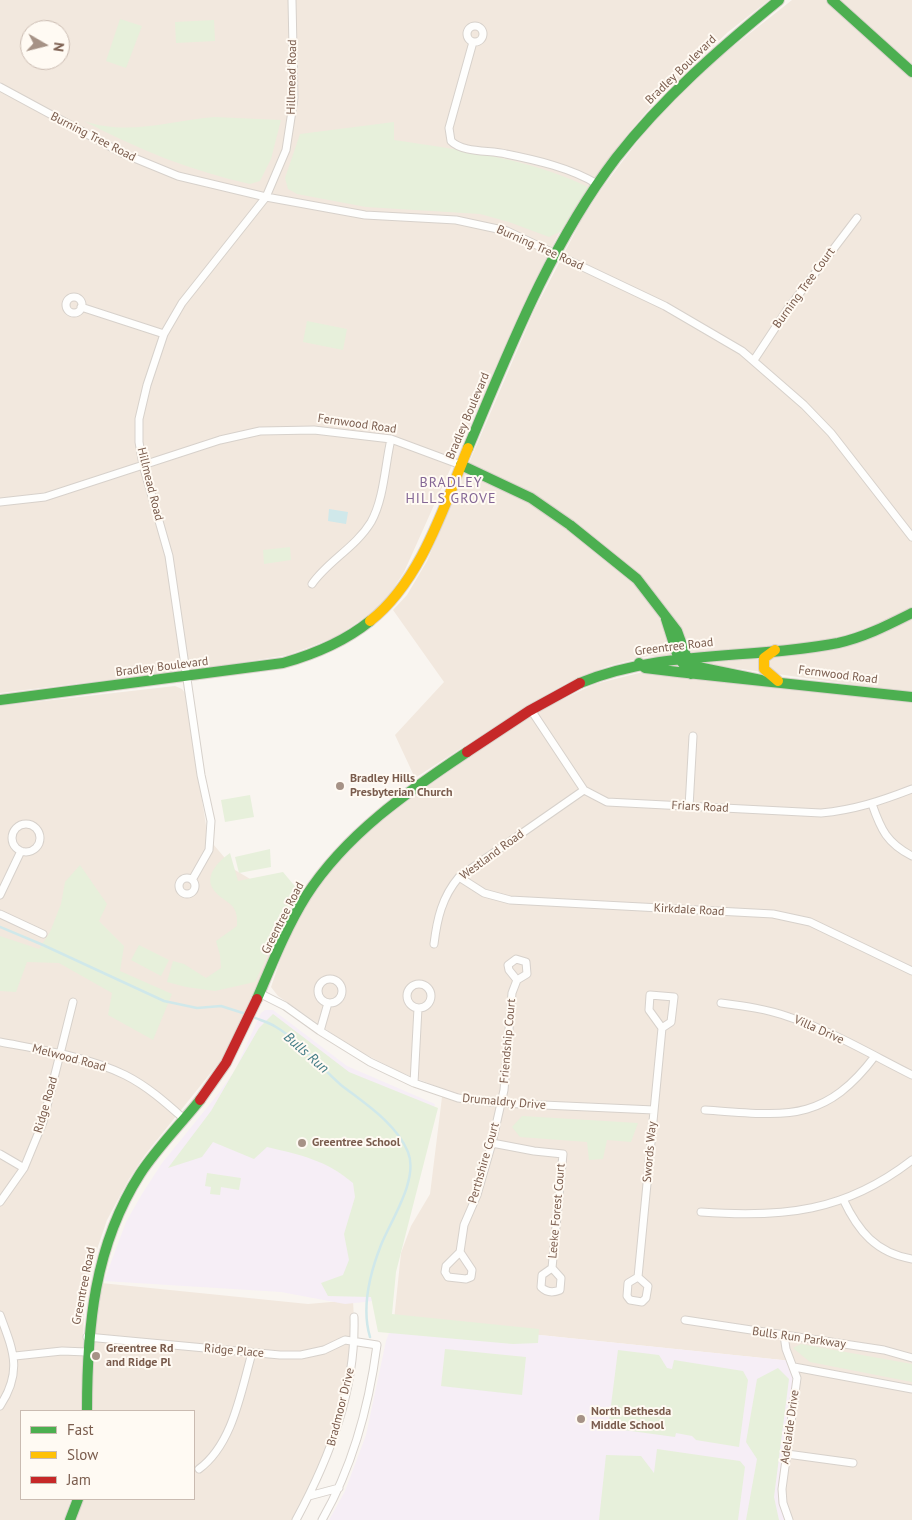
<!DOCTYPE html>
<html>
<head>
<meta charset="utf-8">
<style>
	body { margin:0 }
	#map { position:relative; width:912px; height:1520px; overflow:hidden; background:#f9f5f0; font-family:"PT Sans",sans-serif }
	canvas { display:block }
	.legend { position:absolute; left:20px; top:1410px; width:175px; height:90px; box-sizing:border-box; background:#fffaf3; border:1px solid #cabbb1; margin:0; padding:6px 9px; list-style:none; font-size:15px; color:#7a5c4d }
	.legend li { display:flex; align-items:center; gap:10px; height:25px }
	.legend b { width:25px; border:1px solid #cabbb1 }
	.north { position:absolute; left:20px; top:20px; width:50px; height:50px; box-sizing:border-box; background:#fffaf3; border:1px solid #cabbb1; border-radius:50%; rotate:98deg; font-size:14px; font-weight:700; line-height:20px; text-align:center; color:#7a5c4d }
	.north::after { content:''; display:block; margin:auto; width:18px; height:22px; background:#a69286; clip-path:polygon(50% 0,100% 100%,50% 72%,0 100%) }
</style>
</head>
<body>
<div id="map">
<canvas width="912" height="1520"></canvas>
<ul class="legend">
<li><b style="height:6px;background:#4caf50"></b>Fast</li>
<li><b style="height:6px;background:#ffc107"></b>Slow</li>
<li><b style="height:6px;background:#c62828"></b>Jam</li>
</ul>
<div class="north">N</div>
</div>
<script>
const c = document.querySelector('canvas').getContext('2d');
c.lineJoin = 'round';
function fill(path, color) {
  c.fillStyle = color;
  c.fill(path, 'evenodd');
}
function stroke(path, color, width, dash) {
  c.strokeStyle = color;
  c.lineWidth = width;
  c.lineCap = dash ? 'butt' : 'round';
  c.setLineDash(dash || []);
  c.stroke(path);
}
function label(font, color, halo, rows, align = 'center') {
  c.font = font + ' "PT Sans",sans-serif';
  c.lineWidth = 4;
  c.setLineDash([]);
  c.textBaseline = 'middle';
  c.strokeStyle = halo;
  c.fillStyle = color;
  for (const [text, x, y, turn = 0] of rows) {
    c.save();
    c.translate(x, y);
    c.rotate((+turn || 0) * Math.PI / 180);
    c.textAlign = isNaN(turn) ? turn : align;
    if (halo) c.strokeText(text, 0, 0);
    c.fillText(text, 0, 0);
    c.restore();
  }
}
fill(new Path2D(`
	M0 0H769L728 32 654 103 627 135 589 186 558 235 532 287 404 572 390 594 374 611 336 637 288 655 213 667 0 693ZM30 30H60V60H30Z
	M792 0H912V693L649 656 608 666 565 684 525 707 415 778 395 735 444 682 393 610 407 595 427 561 534 311 582 219 603 187 641 137 663 111 711 64Z
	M647 671 912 703V1520H789L783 1503 792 1361 394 1320 401 1253 411 1226 430 1194 443 1089 400 1072 353 1048 278 996 271 987 285 946 314 892 345 854 385 816 485 746 544 708 595 684Z
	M175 686 182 689 185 693 208 838 235 870 294 905 225 1055 145 1155 129 1179 107 1220 91 1267 84 1311 81 1411H21V1499H71L64 1520H0V706Z
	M101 1283 308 1304 353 1300 355 1341 338 1424 296 1520H74L81 1499H194V1411H93L92 1328Z`), '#f2e8de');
fill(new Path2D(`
	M265 1010H273L347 1066 435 1104 408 1218 384 1300 345 1304 281 1292 104 1281 126 1222 142 1194 162 1163 218 1094 235 1070 261 1013Z
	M394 1320 792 1361 797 1378 782 1489 789 1520H329L345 1491 366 1435 386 1341Z`), '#f6eef6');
fill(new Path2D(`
	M120 19 142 26 126 68 106 61Z
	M214 20 215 41 176 43 175 22Z
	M214 117 281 120 271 159 260 181 250 184C191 171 137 149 84 121 128 136 169 121 214 117Z
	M394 122V140C460 150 528 158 588 187L560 232 549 237 509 222 480 214 366 207 297 194 288 189 285 178 300 134Z
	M307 321 347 329 343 350 303 342Z
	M290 547 291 560 264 564 263 550Z
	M250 795 254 817 225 822 221 800Z
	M270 849 271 867 239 873 235 857Z
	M230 853 238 881 283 872 298 890 255 982 215 991 186 987 167 982 173 961 184 964 206 978 221 968 220 955 216 941 237 926C239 900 223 904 213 889 204 875 220 860 230 853Z
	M80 865 107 904 99 921 124 946 120 971 172 994 153 1040 108 1015 112 993 59 963 27 962 16 992 0 991V936L39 949 50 932 61 904 65 882Z
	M139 945 169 960 161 976 131 960Z
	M273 1014 349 1072 438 1108 396 1272 392 1314 539 1329 538 1343 513 1344 378 1332 371 1297 328 1296 321 1283 343 1275 349 1260 344 1234 355 1197 353 1183C326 1160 301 1155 267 1147L254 1159 213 1142 202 1157 168 1168 211 1111 259 1028Z
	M522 1116 638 1123 631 1142 607 1140 603 1159 589 1160 587 1142 520 1137 512 1127Z
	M207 1173 241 1178 239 1190 221 1187 220 1195 210 1194 211 1187 205 1186Z
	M801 1344 912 1364V1382L810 1362 793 1348Z
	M445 1349 526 1357 522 1395 441 1386Z
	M618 1350 659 1355 667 1368 672 1369 674 1360 743 1371 748 1380 739 1447 696 1440 692 1436 676 1433 675 1437 616 1429 609 1421Z
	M778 1368 789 1379 774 1497 779 1520H746L757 1459 746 1442 757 1379Z
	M657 1449 740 1461 745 1467 738 1520H599L606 1455 641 1456 654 1473Z`), '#e7f0db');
fill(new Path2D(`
	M329 509 348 512 346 524 328 521Z`), '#d0e8ea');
stroke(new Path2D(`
	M0 927 43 945 164 1001 197 1008 221 1006 246 1014
	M251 1016C259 1020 268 1022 276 1027 301 1042 319 1066 341 1085 364 1103 396 1123 408 1152 419 1179 391 1220 381 1245 370 1273 361 1307 370 1337`), '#d0e8ea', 2.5);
const street = new Path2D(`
	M467 34a8 8 0 1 1 16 0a8 8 0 1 1-16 0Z
	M473 42 449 128 451 141C463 153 490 150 506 154 536 160 571 168 597 184
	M0 87 122 153 178 176 266 197 365 215 456 220 507 231 665 306 742 351 804 405 831 433 912 537
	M66 305a8 8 0 1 1 16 0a8 8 0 1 1-16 0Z
	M81 307 164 334
	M754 360 787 310 857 218
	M0 502 45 497 220 440 260 431 314 430 391 439 461 465
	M312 584C328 561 356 547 371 522 384 499 385 465 391 439
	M531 710 584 790 607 802 821 813C854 810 881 801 912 789
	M872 804C881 830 887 843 912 856
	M689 807 693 736
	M12 838a14 14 0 1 1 28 0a14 14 0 1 1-28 0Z
	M459 877 484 893 510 900 773 914 810 922 912 971
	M179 886a8 8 0 1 1 16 0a8 8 0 1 1-16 0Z
	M192 880 209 850 211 821 201 775 169 556 143 465 139 442V419L147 385 164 334 182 303 266 197 286 150 294 98 292 0
	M0 895 21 851
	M0 914 43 934
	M434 944C437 919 442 897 459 877L584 790
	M318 991a12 12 0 1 1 24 0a12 12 0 1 1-24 0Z
	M407 996a12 12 0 1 1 24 0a12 12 0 1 1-24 0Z
	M261 994 285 1006 320 1031 370 1062 414 1083 458 1098 499 1103 654 1110
	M721 1003C744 1006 767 1009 789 1017 832 1031 872 1055 912 1075
	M320 1031 328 1003
	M0 1042C42 1050 86 1056 125 1075 147 1086 165 1102 183 1118
	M414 1083 418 1008
	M705 1110C783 1115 823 1125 875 1056
	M492 1143 534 1151 563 1154 552 1268 542 1275 541 1287C546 1292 553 1293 560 1290L561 1278 552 1268
	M0 1154 24 1168
	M843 1199C858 1231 876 1253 912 1259
	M0 1202 24 1168 43 1122 73 1002
	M701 1212C783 1218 845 1212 912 1160
	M460 1252 472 1270 471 1277 466 1279 448 1277 445 1272 446 1266 460 1252 464 1225 477 1195 492 1143 504 1090 512 993 517 980 527 974 526 962 516 959 508 965 509 970 517 980
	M638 1277 648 1286 646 1298 642 1302 630 1300 627 1296 628 1283 638 1277 662 1028 649 1010 650 995 674 997 671 1022 662 1028
	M0 1315C13 1350 23 1371 0 1406
	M685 1320 884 1350 912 1358
	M784 1335 786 1349 797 1378 782 1489 783 1503 789 1520
	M87 1337 280 1355H301L324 1350 345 1340 377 1345C369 1406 353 1466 322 1520
	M15 1356 62 1351 87 1352
	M794 1367 912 1389
	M787 1454 853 1463
	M199 1469C233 1444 241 1391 252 1353
	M309 1496 339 1488
	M296 1520C330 1457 356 1390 354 1317`);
const fast = new Path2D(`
	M832 0 912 72
	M468 448C510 348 550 245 616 158 663 98 720 48 779 0
	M461 465 531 498 570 525 637 579 677 631 686 656 698 667 761 680
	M666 619 678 657 691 674
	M639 663 645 668 678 672 912 697
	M580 683C663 649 752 660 838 643 865 637 888 625 912 613
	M0 700 283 663C315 654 344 642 370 621
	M257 999C272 964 286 928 306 896 346 834 407 792 467 752
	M87 1411C87 1327 94 1246 140 1174 157 1148 180 1125 200 1100
	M70 1520 78 1499`);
const slow = new Path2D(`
	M370 621C421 581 444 506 468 448
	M775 650 764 658V669L778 681`);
const jam = new Path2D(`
	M467 752 529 711 580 683
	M200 1100 226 1063 257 999`);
stroke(street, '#d7d1cb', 9);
stroke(fast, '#d9d2cb', 12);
stroke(slow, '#d9d2cb', 12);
stroke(jam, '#d9d2cb', 12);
stroke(street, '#fefefd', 7);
stroke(fast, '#4caf50', 10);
stroke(slow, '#ffc107', 10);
stroke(jam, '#c62828', 10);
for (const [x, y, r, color] of [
	[340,786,5,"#a69286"],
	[302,1143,5,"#a69286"],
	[96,1356,5,"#a69286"],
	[581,1419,5,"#a69286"]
]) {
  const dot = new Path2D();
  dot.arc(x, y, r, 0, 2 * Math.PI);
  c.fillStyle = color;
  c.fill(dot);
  stroke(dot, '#fffaf3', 2);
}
label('12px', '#7a5c4d', '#fffaf3', [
	["Bradley Boulevard",681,70,-44],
	["Hillmead Road",292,77,-89],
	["Burning Tree Road",93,137,27],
	["Burning Tree Road",540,248,24],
	["Burning Tree Court",804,288,-54],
	["Bradley Boulevard",468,416,-67],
	["Fernwood Road",357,424,8],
	["Hillmead Road",150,484,76],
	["Greentree Road",674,647,-7],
	["Bradley Boulevard",162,667,-7],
	["Fernwood Road",838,675,7],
	["Friars Road",700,807,3],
	["Westland Road",492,855,-36],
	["Kirkdale Road",689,910,3],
	["Greentree Road",283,918,-63],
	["Villa Drive",819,1030,24],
	["Friendship Court",508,1041,-85],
	["Melwood Road",69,1058,15],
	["Drumaldry Drive",504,1102,5],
	["Ridge Road",46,1105,-74],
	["Swords Way",650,1152,-85],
	["Perthshire Court",484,1163,-74],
	["Leeke Forest Court",557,1211,-85],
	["Greentree Road",84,1286,-79],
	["Bulls Run Parkway",799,1338,8],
	["Ridge Place",234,1351,5],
	["Bradmoor Drive",341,1407,-76],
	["Adelaide Drive",790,1427,-82]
]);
label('bold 12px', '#7a5c4d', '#fffaf3', [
	["Bradley Hills",350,779],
	["Presbyterian Church",350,793],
	["Greentree School",312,1143],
	["Greentree Rd",106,1349],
	["and Ridge Pl",106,1363],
	["North Bethesda",591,1412],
	["Middle School",591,1426]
], 'left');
c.letterSpacing = '1px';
label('14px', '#846695', '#fffaf3', [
	["BRADLEY",451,483],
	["HILLS GROVE",451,499]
]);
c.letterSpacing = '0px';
label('italic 14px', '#437c86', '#fffaf3', [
	["Bulls Run",306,1053,41]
]);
</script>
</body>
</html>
